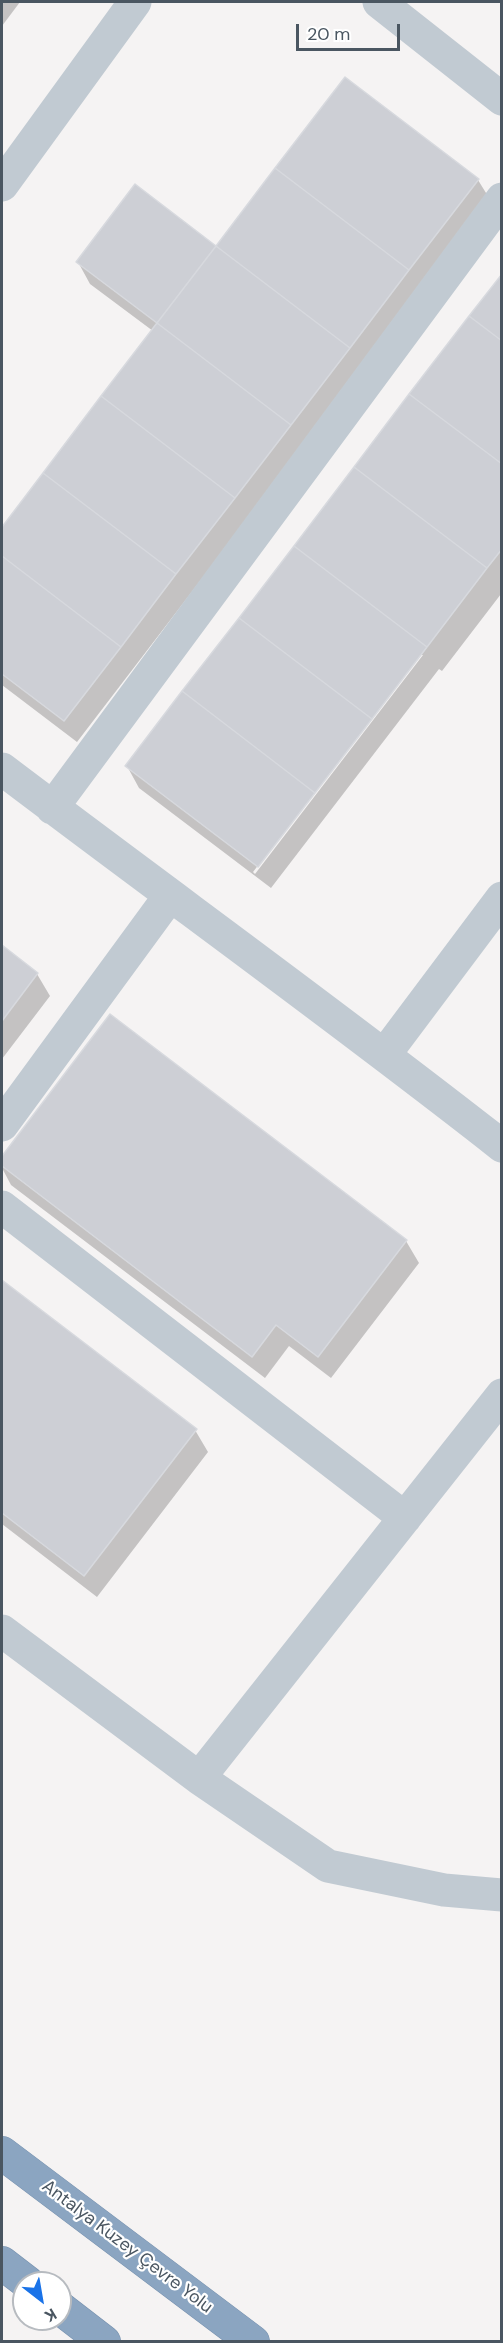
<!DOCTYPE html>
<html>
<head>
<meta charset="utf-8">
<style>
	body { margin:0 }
	#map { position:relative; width:503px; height:2343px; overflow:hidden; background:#f5f3f3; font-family:"DM Sans",sans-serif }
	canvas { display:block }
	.frame { position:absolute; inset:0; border:3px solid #4a5661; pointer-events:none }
	.north { position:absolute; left:12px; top:2271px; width:60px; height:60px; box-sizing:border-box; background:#fff; border:2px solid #b7bbc0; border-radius:50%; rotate:149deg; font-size:16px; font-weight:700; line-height:24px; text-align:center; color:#4a5661 }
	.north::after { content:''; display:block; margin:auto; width:21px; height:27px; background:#1a73e8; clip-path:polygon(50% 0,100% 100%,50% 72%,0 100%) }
	.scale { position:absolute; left:296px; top:24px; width:104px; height:27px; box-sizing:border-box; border:3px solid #4a5661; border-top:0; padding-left:8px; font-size:18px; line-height:21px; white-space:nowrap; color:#4a5661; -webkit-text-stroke:4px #fff; paint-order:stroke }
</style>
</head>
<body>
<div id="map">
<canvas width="503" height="2343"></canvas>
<div class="frame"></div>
<div class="north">K</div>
<div class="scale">20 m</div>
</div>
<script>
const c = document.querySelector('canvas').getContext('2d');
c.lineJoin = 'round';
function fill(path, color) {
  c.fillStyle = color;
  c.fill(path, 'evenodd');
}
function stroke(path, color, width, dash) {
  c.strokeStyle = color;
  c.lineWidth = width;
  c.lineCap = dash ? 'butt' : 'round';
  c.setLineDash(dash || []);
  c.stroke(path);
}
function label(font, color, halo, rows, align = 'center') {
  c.font = font + ' "DM Sans",sans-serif';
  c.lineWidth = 4.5;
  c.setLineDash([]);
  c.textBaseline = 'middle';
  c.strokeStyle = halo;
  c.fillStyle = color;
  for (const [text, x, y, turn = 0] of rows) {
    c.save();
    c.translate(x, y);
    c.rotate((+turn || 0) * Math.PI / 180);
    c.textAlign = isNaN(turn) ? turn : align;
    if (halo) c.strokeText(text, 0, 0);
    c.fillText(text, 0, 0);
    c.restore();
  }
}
fill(new Path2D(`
	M2 2H20L2 26Z
	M478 180 491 201 77 742 2 685V529L153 331 90 284 78 262 216 248Z
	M502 277 501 594 442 671 439 669 271 888 139 788 127 766ZM419 655H423L255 874 253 872Z
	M2 947 37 974 50 996 2 1059Z
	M111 1016 406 1241 419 1263 331 1378 289 1346 265 1378 11 1185 2 1168V1159Z
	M2 1282 195 1430 208 1452 97 1597 2 1524Z`), '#0003');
const building = new Path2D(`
	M345 77 479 179 409 270 275 168Z
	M275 168 409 270 350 348 216 246Z
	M135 184 216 246 157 323 76 262Z
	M216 246 350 348 291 425 157 323Z
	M502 274V341L469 316Z
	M469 316 502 341V464L409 394Z
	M157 323 291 425 235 498 101 396Z
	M409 394 502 464V549L487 568 354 467Z
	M101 396 235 498 176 574 43 473Z
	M354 467 487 568 427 647 294 546Z
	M43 473 176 574 121 647 2 556V527Z
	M294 546 427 647 372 719 239 618Z
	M2 556 121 647 64 721 2 674Z
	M239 618 372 719 315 793 182 691Z
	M182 691 315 793 258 867 125 766Z
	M2 945 38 973 2 1021Z
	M110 1014 407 1240 318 1357 276 1325 252 1357 2 1166V1156Z
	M2 1280 197 1429 84 1576 2 1513Z`);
fill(building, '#cdcfd5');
stroke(building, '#d7d9de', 1.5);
const highway = new Path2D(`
	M2 2153 253 2342
	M2 2263 28 2283
	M60 2308 104 2342`);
stroke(highway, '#7690ad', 34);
stroke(new Path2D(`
	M379 2 502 99
	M2 185 135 2
	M2 769C168 895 338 1017 502 1146
	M52 808 502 199
	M385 1054 502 898
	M2 1125 169 897
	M2 1207 405 1518
	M2 1631 199 1778 328 1866 444 1890 502 1895
	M199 1778 502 1395`), '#c1cad2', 33);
stroke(highway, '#8ba5c1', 33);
label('18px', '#4a5661', '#fff', [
	["Antalya Kuzey Çevre Yolu",127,2247,37]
]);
</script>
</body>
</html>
